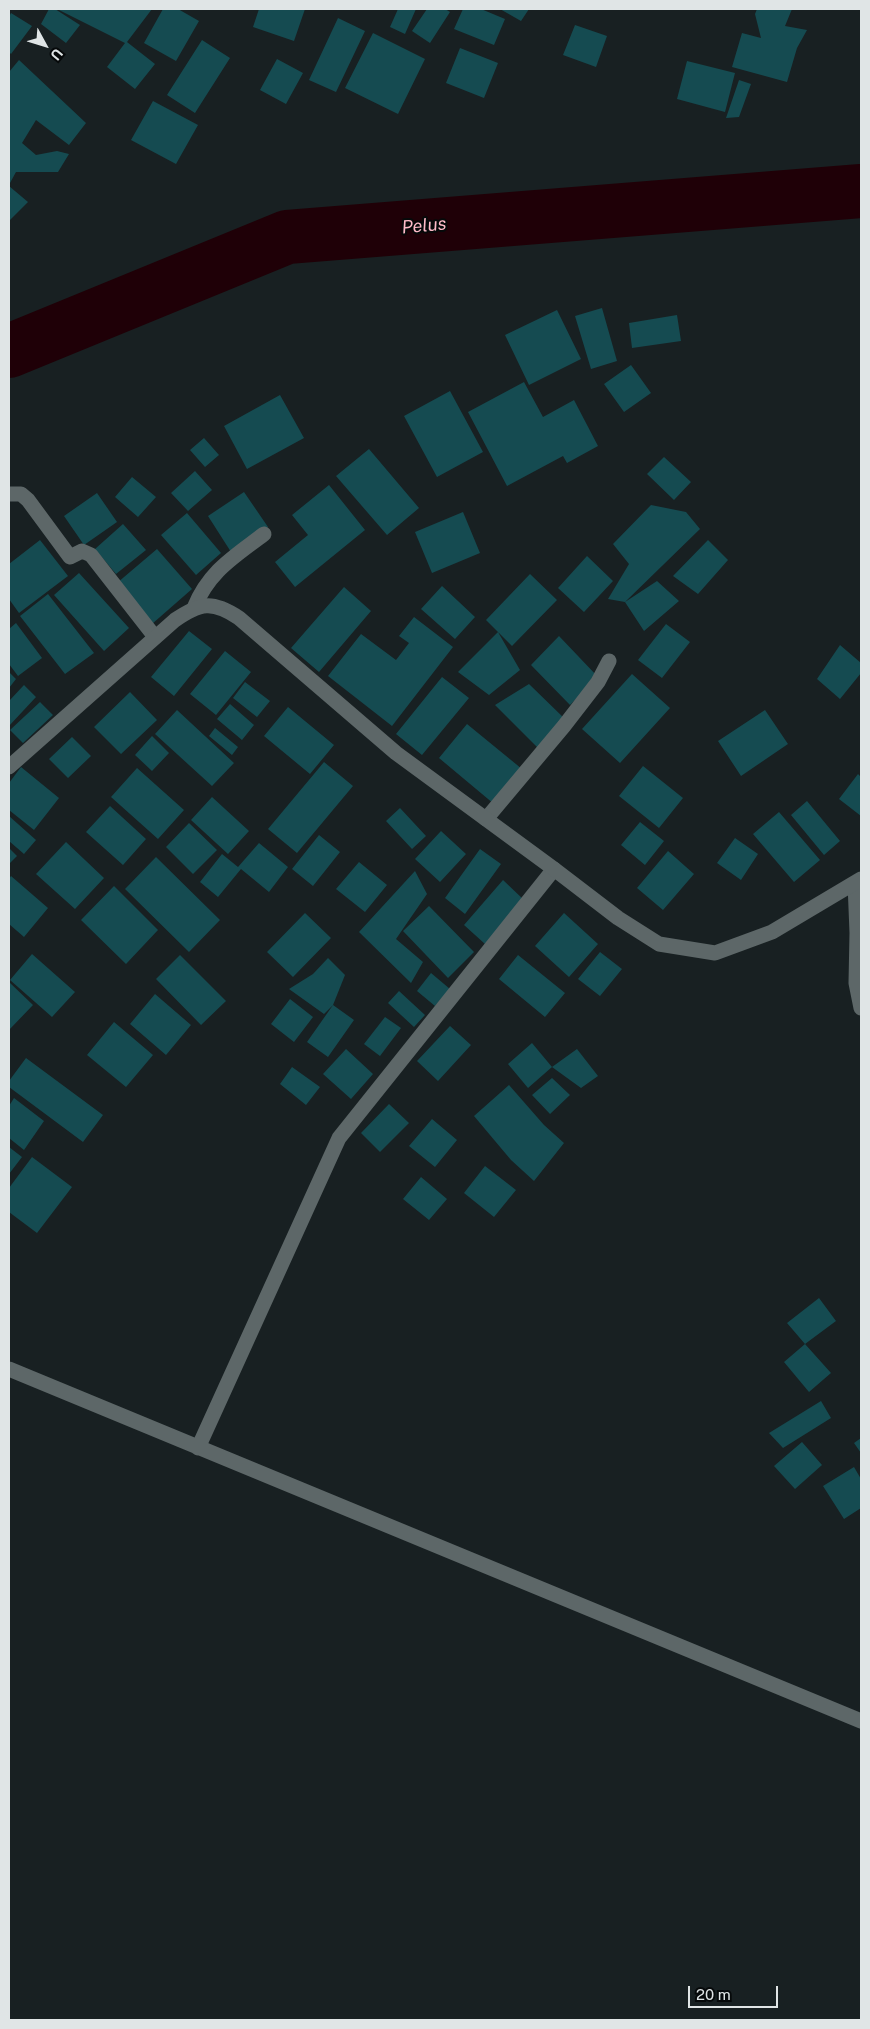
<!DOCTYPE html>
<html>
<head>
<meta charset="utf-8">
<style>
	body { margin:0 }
	#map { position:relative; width:870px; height:2029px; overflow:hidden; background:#182022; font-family:"Public Sans",sans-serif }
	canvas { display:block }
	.frame { position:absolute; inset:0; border:10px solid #e0e5e6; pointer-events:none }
	.north { position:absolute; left:20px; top:20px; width:50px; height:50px; -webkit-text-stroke:4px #06090a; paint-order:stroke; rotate:129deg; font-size:14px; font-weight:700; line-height:20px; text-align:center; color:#e0e5e6 }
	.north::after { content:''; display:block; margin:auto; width:18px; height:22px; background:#e0e5e6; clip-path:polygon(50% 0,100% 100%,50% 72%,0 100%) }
	.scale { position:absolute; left:688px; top:1986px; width:90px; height:22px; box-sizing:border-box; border:2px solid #e0e5e6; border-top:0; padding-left:6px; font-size:15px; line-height:18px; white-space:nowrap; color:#e0e5e6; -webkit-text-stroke:4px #06090a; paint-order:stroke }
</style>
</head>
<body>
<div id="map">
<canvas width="870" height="2029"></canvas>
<div class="frame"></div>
<div class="north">U</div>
<div class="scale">20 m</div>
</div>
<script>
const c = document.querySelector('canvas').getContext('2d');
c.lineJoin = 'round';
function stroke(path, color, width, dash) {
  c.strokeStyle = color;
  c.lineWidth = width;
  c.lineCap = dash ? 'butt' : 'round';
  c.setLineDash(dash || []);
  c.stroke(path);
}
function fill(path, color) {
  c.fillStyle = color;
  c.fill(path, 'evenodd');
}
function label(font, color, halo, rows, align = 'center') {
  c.font = font + ' "Public Sans",sans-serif';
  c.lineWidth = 4;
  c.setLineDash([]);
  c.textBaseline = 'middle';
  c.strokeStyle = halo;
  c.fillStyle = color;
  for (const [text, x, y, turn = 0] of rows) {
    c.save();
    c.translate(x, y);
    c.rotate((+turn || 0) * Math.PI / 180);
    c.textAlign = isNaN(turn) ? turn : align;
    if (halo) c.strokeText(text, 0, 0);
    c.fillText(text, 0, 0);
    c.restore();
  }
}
stroke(new Path2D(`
	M9 351 287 237 861 191`), '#1f0007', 54);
fill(new Path2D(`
	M49 9H55L80 25 66 43 41 24Z
	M57 9H152L127 42 155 64 135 89 107 67 125 43Z
	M163 9H178L199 21 176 61 144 43Z
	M259 9H305L294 41 253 27Z
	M398 9H416L405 34 390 27Z
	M427 9H445L450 12 430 43 412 31Z
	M463 9H481L505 19 494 45 454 29Z
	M500 9H529L521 21Z
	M757 9H792L785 26 807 30 797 48 787 82 732 67 742 33 761 38 755 14Z
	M11 13 32 26 11 54 9 52V17Z
	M338 18 365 31 336 92 309 80Z
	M575 25 607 36 596 67 563 55Z
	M373 33 425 59 398 114 345 88Z
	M202 40 230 58 195 113 167 95Z
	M460 48 498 63 484 98 446 83Z
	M277 59 303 73 286 104 260 90Z
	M19 60 86 123 69 145 36 120 22 143 36 155 57 151 69 154 58 172H16L10 183 9 182V72Z
	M687 61 735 73 725 112 677 99Z
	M739 80 751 84 739 117 726 118Z
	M153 101 198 125 176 164 131 140Z
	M9 186 28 202 9 221Z
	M602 308 617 361 591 369 575 316Z
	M557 310 581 359 529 385 505 335Z
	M677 315 681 341 632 348 629 323Z
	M631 365 651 393 624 412 604 384Z
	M524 382 543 417 574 400 598 446 567 463 563 456 507 486 468 412Z
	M450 391 483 452 437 477 404 416Z
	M280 395 304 438 247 469 224 426Z
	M204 438 219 455 205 467 190 450Z
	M369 449 419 508 387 535 336 476Z
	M664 457 691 482 674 500 647 474Z
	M195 471 212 490 188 511 171 493Z
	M132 477 156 497 138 517 115 497Z
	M329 485 365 530 295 587 275 562 308 535 292 515Z
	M244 492 268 527 231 552 208 516Z
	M97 493 117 522 84 545 64 516Z
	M651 505 686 512 700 529 625 602 657 581 679 601 644 631 625 602 608 599 629 564 613 544Z
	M463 512 480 553 432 573 415 532Z
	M187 513 221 553 196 575 161 535Z
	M123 524 146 550 116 574 95 549Z
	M40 540 68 576 19 613 9 599V564Z
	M708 540 728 560 698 594 673 576Z
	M157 549 192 589 152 624 117 583Z
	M587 556 613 581 584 612 558 588Z
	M79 573 129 628 104 651 54 595Z
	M530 574 557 600 512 646 486 620Z
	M442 586 475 617 455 639 421 609Z
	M344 587 371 611 319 672 291 648Z
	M48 594 94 653 65 674 20 616Z
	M414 617 453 647 392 726 328 676 361 634 396 660 409 643 399 636Z
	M16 623 42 658 18 676 9 664V629Z
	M666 624 690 642 662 678 638 660Z
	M189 631 212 649 174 696 151 677Z
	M498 632 520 670 489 695 458 672Z
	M559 636 598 677 570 705 531 665Z
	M840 645 861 663V673L840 699 817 679Z
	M225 651 251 672 216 715 190 694Z
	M9 672 16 679 9 688Z
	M632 674 670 708 620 763 582 729Z
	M442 677 469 698 422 755 396 734Z
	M245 682 270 701 257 717 233 698Z
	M529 684 566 720 538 748 495 705Z
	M24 685 36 697 9 726V701Z
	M130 692 157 720 121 754 94 727Z
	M40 702 53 715 23 743 10 730Z
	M230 704 254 725 242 740 217 719Z
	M288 707 334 745 310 774 264 736Z
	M177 710 234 763 212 786 155 734Z
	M765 710 788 744 741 776 718 741Z
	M467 724 522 769 494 804 439 758Z
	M215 728 238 747 232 755 209 736Z
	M152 736 169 753 152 771 135 755Z
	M72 737 91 756 68 778 49 759Z
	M324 762 353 786 297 853 268 829Z
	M643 766 683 798 659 828 619 796Z
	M21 767 59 798 34 830 9 810V783Z
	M137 768 184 810 158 839 111 797Z
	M858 774 861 777V816L839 799Z
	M212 797 249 831 228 854 191 820Z
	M807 801 840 841 824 855 791 815Z
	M110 806 146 839 123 865 86 832Z
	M400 808 426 836 412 849 386 821Z
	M779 812 820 860 794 882 753 834Z
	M9 816 36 840 24 854 9 841Z
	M640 822 664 841 645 865 621 845Z
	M189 823 217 850 193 874 166 847Z
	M441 831 466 854 440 882 415 859Z
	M319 835 340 852 313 886 292 869Z
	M735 838 758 854 741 880 717 863Z
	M66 842 104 878 75 909 36 874Z
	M259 843 288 867 269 892 241 869 218 897 200 882 222 854 238 867Z
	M9 848 17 856 9 864Z
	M480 849 501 864 465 914 445 898Z
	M668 851 694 874 663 910 637 888Z
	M156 857 220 920 189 952 125 889Z
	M359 862 387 885 365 912 336 889Z
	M415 871 427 894 396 939 423 962 411 983 359 932Z
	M11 876 48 908 24 937 9 924V879Z
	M503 880 524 900 485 944 464 925Z
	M114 886 158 930 126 964 81 920Z
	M429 906 474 952 448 978 403 931Z
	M305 913 331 938 293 977 267 952Z
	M564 913 598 944 569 977 535 946Z
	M600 952 622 969 600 996 578 979Z
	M32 954 75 992 52 1017 10 980Z
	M180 955 226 1001 201 1025 156 979Z
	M518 955 565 993 545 1017 499 979Z
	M328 958 345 975 333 1005 324 1014 289 989 313 974Z
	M431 973 450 989 435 1006 417 991Z
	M9 982 33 1005 9 1030Z
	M399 991 425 1015 414 1027 388 1003Z
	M155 994 191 1025 166 1055 130 1024Z
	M290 999 313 1017 294 1042 271 1024Z
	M333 1005 354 1020 328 1057 307 1042Z
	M385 1017 401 1028 380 1056 364 1044Z
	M114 1022 153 1055 126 1087 87 1055Z
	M450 1026 471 1045 438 1081 417 1061Z
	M532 1043 552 1067 577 1049 598 1076 581 1088 552 1067 528 1088 508 1064Z
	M346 1049 373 1074 351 1099 323 1074Z
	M26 1058 103 1115 83 1142 9 1087V1081Z
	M292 1067 320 1087 306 1105 280 1084Z
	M552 1078 570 1095 550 1114 532 1095Z
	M509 1085 544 1125 564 1143 534 1181 511 1160 474 1116Z
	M14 1098 44 1121 24 1150 9 1138V1106Z
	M389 1104 409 1123 380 1152 361 1133Z
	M432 1119 457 1140 435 1167 409 1146Z
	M9 1147 22 1157 9 1174Z
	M32 1157 72 1187 37 1233 9 1212V1188Z
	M485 1166 516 1190 494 1217 464 1193Z
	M421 1177 447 1199 429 1220 403 1199Z
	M819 1298 836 1321 805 1344 787 1323Z
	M805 1344 831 1373 809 1392 784 1362Z
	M821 1401 831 1418 783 1448 769 1433Z
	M861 1438V1453L854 1443Z
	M802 1442 822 1465 795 1489 774 1466Z
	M854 1467 861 1479V1508L844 1519 823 1486Z`), '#154b51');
stroke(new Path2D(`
	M9 494H21L28 500 70 557 82 551 91 555 155 637
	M194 608C209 571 234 557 264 534`), '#5d6768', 15);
stroke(new Path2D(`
	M486 819 564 726 598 682 609 661
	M855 883 857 933 856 983 861 1008
	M9 1369 861 1721
	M198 1448 339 1138 554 869`), '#5d6768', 15);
stroke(new Path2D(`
	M9 767 175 620C200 603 212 600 239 618L396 753 554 869 618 918 659 944 715 953 772 932 861 879`), '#5d6768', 15);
label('italic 18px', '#febbc8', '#06090a', [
	["Pelus",424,226,-5]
]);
</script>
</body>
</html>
